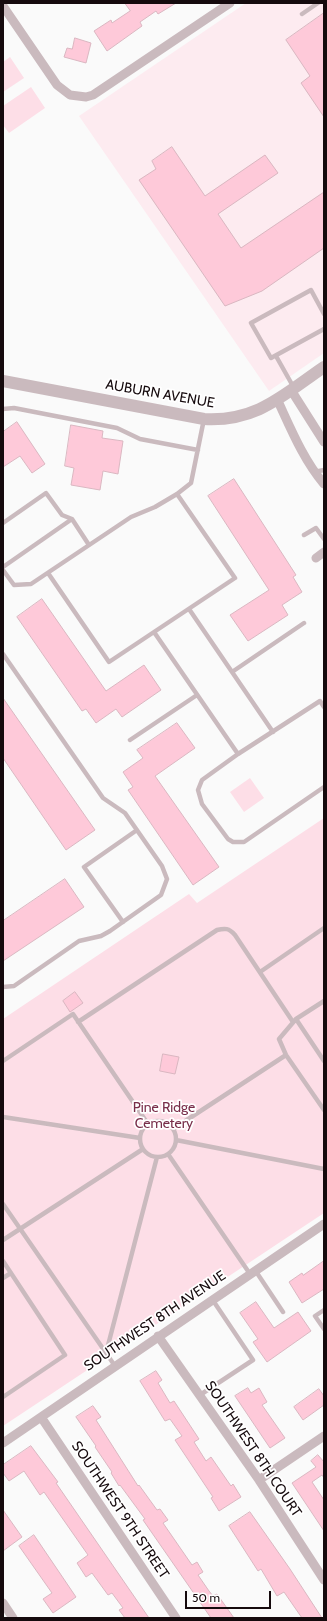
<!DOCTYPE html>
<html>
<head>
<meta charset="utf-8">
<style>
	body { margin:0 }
	#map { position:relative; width:327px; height:1621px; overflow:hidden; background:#fafafa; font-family:Cabin,sans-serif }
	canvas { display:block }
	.frame { position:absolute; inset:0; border:4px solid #150a0d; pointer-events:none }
	.scale { position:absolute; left:185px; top:1591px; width:86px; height:18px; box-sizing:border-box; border:2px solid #150a0d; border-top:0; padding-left:5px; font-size:12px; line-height:14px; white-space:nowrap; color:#150a0d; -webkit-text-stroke:3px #fff; paint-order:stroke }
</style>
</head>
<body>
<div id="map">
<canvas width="327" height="1621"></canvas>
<div class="frame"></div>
<div class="scale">50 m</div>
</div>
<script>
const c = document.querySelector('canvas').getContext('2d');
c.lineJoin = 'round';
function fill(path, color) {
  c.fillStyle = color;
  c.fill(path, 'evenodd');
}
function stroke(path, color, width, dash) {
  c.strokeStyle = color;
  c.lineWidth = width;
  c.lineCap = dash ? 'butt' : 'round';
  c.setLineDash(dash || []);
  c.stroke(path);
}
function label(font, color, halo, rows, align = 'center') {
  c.font = font + ' Cabin,sans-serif';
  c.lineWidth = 3.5;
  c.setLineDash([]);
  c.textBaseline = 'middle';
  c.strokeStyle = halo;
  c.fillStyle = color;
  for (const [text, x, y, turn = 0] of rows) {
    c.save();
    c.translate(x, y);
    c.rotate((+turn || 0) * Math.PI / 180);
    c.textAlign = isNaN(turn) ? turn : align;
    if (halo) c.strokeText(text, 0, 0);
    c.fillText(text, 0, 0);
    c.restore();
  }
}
fill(new Path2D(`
	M246 3H324V353L269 391 79 116Z`), '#fdebf0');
fill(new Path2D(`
	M10 57 24 78 3 92V62Z
	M31 87 45 108 9 133 3 125V106Z
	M250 778 264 798 244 812 230 792Z
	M324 818V1213L3 1426V1019L189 894 197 903Z`), '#fddee7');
const building = new Path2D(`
	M125 3H176L158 14 156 11 140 22 142 26 107 51 94 31 111 20 112 23 130 11Z
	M324 13V117L301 83 310 76 286 40Z
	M75 38 91 43 86 63 64 57 67 48 72 49Z
	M172 147 205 196 265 155 278 173 218 214 241 248 324 192V248L262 291 225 306 139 180 156 169 152 161Z
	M17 422 45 464 32 473 20 456 3 467V432Z
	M71 425 103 431 102 438 123 441 118 474 103 471 100 490 71 485 74 468 65 466Z
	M234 479 296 575 293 577 302 592 282 605 288 615 248 641 230 615 269 590 208 496Z
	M42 599 106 691 144 665 161 690 122 717 116 709 96 723 86 709 82 711 17 617Z
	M3 698 95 830 66 850 3 758Z
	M177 723 195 748 155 776 219 867 193 885 128 790 133 787 123 772 143 758 137 750Z
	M65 879 84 907 3 961V921Z
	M75 992 83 1003 70 1012 63 1001Z
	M163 1054 179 1057 175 1074 160 1071Z
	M324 1261V1289L302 1303 289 1282 302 1273 303 1275Z
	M256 1302 274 1328 298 1312 311 1331 267 1362 253 1342 258 1339 240 1313Z
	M156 1371 162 1380 158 1383 170 1403 174 1401 199 1439 194 1442 206 1461 211 1457 231 1486 233 1484 241 1497 219 1511 211 1498 213 1497 175 1440 182 1436 170 1419 165 1421 140 1381Z
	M248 1388 251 1393 259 1388 267 1402 262 1405 285 1438 270 1448 235 1396Z
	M319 1389 324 1396V1405L303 1420 294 1407Z
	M93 1406 101 1417 96 1420 138 1486 139 1485 157 1510 160 1509 168 1520 163 1523 192 1565 197 1562 203 1572 198 1575 209 1591 213 1596 217 1594 234 1618H211L143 1520 145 1519 120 1485 119 1486 111 1473 112 1472 95 1447 96 1446 76 1417Z
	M31 1446 58 1482 56 1483 149 1618H125L119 1610 123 1608 112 1593 108 1595 92 1573 86 1577 77 1563 88 1555 44 1492 40 1495 24 1471 9 1481 3 1473V1465Z
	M318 1455 324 1462V1478L322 1475 312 1482 324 1500V1531L292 1483 316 1467 311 1461Z
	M3 1510 22 1537 3 1551Z
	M250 1512 290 1569 322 1618H302L284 1592 277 1596 261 1569 258 1571 229 1526Z
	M34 1535 76 1597 53 1613 43 1599 52 1593 19 1546Z`);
fill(building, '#fec9d9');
stroke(building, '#dab7c1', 1);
stroke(new Path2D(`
	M302 14 318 3
	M324 314 311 290 251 323 271 358 324 329
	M276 356 294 388
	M3 409 14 408 117 428 140 439 198 450
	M314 472 324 470
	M3 523 46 493 62 515 72 519 89 545
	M304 535 316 528 324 539
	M3 567 72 519
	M3 570 14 585 31 584 131 517 155 507 177 494 191 483 204 419
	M48 573 109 662 235 578 177 494
	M189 609 273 732
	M154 632 238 754
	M3 654 103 798 125 813 162 866 167 879 161 895 110 931 101 936 79 941 14 986 3 987
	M232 672 304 623
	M324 707 320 701 238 754 202 780 198 790 202 804 228 839 233 842H244L324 787
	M130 740 197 695
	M123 922 84 867 137 830
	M260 972 324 928
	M324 1001 296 1019 324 1061
	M296 1019 279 1039 286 1055 324 1110
	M78 1022 217 930C225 928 229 928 235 935L293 1022
	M3 1061 73 1014 148 1124
	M3 1117 140 1138
	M140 1139a18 18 0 1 1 36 0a18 18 0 1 1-36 0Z
	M173 1129 286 1055
	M176 1140 324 1169
	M168 1154 250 1274
	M3 1204 115 1366
	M3 1240 143 1149
	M3 1261 65 1355 3 1397
	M255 1270 283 1312
	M3 1278 11 1273
	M324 1310 315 1316 324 1329
	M106 1353 157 1157
	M200 1395 253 1360 212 1299`), '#cababe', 4.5);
stroke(new Path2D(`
	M3 6 57 85 70 95 86 97 93 95 230 3
	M291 390 324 442
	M277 399C291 429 303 459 324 484
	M316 558 324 552
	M158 1336 259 1480 324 1580
	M41 1417 176 1618
	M3 1443 324 1224
	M259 1480 324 1436
	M3 1603 13 1618`), '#cababe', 9);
stroke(new Path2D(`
	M3 381 204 419C257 422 283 395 324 367`), '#cababe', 12);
label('14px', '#150a0d', '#fff', [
	["AUBURN AVENUE",160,394,10],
	["SOUTHWEST 8TH AVENUE",155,1321,-34],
	["SOUTHWEST 8TH COURT",253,1449,56],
	["SOUTHWEST 9TH STREET",120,1510,56]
]);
label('14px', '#782e4a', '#fff', [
	["Pine Ridge",164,1108],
	["Cemetery",164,1124]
]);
</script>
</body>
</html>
